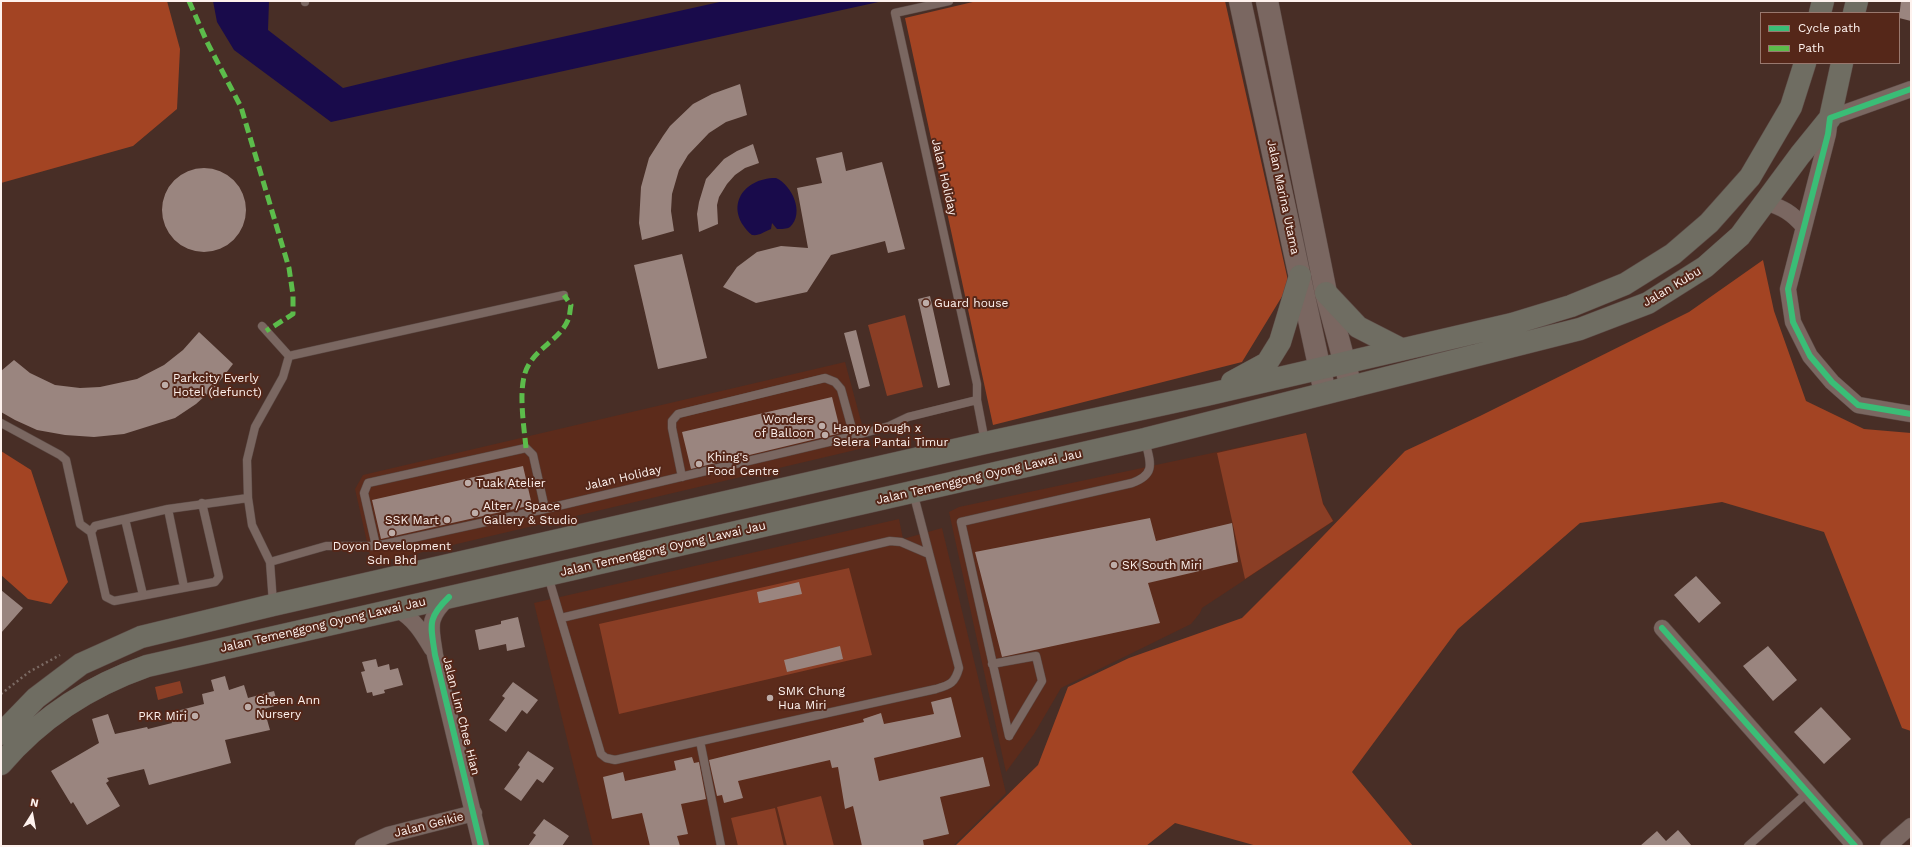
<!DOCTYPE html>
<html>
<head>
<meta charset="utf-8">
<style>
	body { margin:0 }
	#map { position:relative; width:1912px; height:847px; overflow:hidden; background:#482e26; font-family:"Work Sans",sans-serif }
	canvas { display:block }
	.frame { position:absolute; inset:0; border:2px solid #fef2ee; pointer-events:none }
	.legend { position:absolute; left:1760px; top:12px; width:140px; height:52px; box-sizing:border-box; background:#552719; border:1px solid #99786e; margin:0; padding:5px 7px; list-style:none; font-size:12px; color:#fef2ee }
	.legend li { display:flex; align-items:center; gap:8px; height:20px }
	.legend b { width:20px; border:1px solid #99786e }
	.north { position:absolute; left:12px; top:795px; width:40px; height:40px; -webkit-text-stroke:3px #552719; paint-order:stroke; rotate:11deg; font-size:11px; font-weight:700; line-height:16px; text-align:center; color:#fef2ee }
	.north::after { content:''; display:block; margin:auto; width:14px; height:18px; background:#fef2ee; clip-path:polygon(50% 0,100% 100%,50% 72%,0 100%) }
</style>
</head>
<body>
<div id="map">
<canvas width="1912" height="847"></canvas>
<div class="frame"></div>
<ul class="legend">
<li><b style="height:5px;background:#3abd76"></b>Cycle path</li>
<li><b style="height:5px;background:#5cbc4b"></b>Path</li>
</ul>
<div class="north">N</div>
</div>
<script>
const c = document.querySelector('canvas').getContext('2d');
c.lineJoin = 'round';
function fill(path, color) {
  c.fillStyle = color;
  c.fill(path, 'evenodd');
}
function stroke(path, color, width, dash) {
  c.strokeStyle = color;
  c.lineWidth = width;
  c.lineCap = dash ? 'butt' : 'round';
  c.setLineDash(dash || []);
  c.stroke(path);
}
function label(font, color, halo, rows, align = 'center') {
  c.font = font + ' "Work Sans",sans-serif';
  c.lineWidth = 4;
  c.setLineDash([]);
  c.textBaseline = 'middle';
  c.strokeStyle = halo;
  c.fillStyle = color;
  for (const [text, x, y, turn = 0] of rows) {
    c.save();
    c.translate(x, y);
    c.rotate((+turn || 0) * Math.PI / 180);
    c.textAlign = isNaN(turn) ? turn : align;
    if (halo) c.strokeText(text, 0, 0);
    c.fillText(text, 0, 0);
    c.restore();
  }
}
fill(new Path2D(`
	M845 362 868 447 372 564 355 489 363 475Z
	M1306 433 1323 503 1334 521 1202 608 1200 613 1191 624 1061 688 1034 734 1006 772 949 512 959 507Z
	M899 519 903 539 942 528 1006 793 953 846H593L534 603Z`), '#5c2b1b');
fill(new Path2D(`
	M905 315 923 387 887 396 868 325Z
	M1306 433 1323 504 1333 521 1245 579 1217 453Z
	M849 568 872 655 619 714 599 624Z
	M180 681 183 693 158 700 155 687Z
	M821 796 834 846H787L777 807Z
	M775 808 784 846H738L731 818Z`), '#8a3e25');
fill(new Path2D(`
	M1 1H167L180 49 177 109 133 146 1 183Z
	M977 1H1225L1289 285 1242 362 993 425 905 18Z
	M1763 260 1774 311 1806 401 1864 429 1911 433V731L1902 728 1824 532 1722 502 1580 523 1458 629 1352 772 1413 846H1257L1175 823 1146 846H955L1038 765 1068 687 1129 658 1242 618 1296 564 1405 451 1480 416 1689 312Z
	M1 451 31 470 68 582 51 604 28 599 1 575Z`), '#a34423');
fill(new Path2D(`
	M213 1H269L268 30 343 88 463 59 724 1H883L331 122 234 50 217 22Z
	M776 178C792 185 805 213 790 227 787 229 781 229 777 229L772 223 771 229C764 232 759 236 752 235 723 210 741 178 776 178Z`), '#190b4b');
fill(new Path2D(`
	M1901 1H1911V21L1899 18Z
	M740 84 747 115 726 122 709 133 688 155 679 170 672 194 671 211 674 231 642 240 639 223 641 187 649 158 663 136 670 126 693 104 712 94Z
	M753 144 759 163 745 168 735 175 727 184 719 197 717 205 718 224 699 232 697 214 699 202 706 179 724 159 737 151Z
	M842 152 846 171 882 162 905 249 888 253 885 241 831 255 807 292 756 303 723 287 737 267 757 252 781 246 808 248 797 188 822 183 816 158Z
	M162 210a42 42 0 1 1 84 0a42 42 0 1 1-84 0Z
	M682 254 707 358 658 369 634 265Z
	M930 296 950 385 938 388 918 299Z
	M856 330 870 386 859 389 844 333Z
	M199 332 233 364 216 386 196 404 175 418 124 434 94 437 65 435 37 430 15 420 1 412V371L14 360 30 373 55 385 80 388 100 387 137 379 164 365 183 350Z
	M832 397 841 433 691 469 682 432Z
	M523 466 532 505 381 539 372 500Z
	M1150 518 1156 541 1232 523 1238 562 1148 583 1160 623 1002 657 975 552Z
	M1696 576 1721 603 1699 623 1674 595Z
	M799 582 802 594 759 603 757 592Z
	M1 590 23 608 1 633Z
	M518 617 525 647 507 651 506 644 479 650 475 630 501 624V621Z
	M840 646 843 659 787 672 784 660Z
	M1768 646 1797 680 1773 701 1743 666Z
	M376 659 378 667 389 664 390 670 398 668 403 685 384 690 385 693 373 696 372 692 367 693 361 672 365 671 362 662Z
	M225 676 229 690 244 685 248 698 274 691 278 705 264 709 270 730 225 740 231 763 149 785 144 769 107 778 109 781 106 783 120 806 87 825 73 802 71 804 51 771 99 743 92 719 108 714 115 734 147 727 148 729 172 723 169 713 204 704 202 694 214 691 211 680Z
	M513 682 538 700 527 714 522 710 506 732 489 720 505 698 502 696Z
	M951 697 961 737 874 758 879 781 983 757 990 786 940 797 949 834 923 840 924 846H862L853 806 845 809 838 767 832 768 830 760 738 781 743 798 724 803 722 795 717 796 709 760 864 722 863 719 881 713 884 724 934 714 931 702Z
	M1821 707 1851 739 1824 764 1794 732Z
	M528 751 554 768 543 783 537 779 521 801 504 789 520 767 518 765Z
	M692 757 694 763 699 762 706 799 681 804 688 834 677 836 680 846H650L642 813 612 819 603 777 623 772 625 781 676 770 674 761Z
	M544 819 569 836 562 846H528L536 835 533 833Z
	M1678 830 1692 846H1640L1657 831 1666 841Z`), '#9a857f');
const lane = new Path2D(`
	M949 1 895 13 977 384V400L985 442
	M305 2V1
	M262 326 289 356
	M289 356 564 295
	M1 423 60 455 66 460 80 524 91 532 106 597 114 601 215 582 219 577 202 503
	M682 477 672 428V421L678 414 825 378 835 382 841 389 854 436
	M168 509 184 587
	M125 519 143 595
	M91 532 95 526 168 509 248 498
	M376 546 364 493 368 483 526 448 533 455 545 509
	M270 562 326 546H376L545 509 854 436 889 426 908 417 977 400
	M548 576 601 754 606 758 615 760 936 689C950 685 955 683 959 668L913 492
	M273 603 270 562 252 525 248 498 247 460 255 427 283 377 289 356
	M561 618 890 541 901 542 929 554
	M992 664 1036 656 1042 681 1009 736
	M1009 736 961 522 1132 483C1157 474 1150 462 1145 440
	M700 741 721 846
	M1748 846 1808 792`);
const street = new Path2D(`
	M1911 89 1830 118 1828 134 1788 289 1793 322 1810 356 1832 382 1858 405 1911 414
	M1765 202C1783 208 1791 212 1804 227
	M449 597C426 619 431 626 435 655L481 846
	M397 609C414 619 422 632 432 649
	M1662 628 1855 846
	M363 846 388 835 474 813
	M1888 846 1911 826`);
const secondary = new Path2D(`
	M1240 1 1325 393
	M1267 1 1326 293 1351 387`);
const primary = new Path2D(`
	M1820 13 1823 1
	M1854 13 1857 1
	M1326 293 1358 327 1401 349
	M1232 382 1267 363 1280 342 1300 276
	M1 734 36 698 81 664 141 637 273 605 985 443 1206 395 1512 324 1571 306 1625 284 1673 254 1709 223 1750 177 1791 107 1805 63
	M1 764C40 718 90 686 147 666L1145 439 1580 329 1648 303 1705 267 1740 236 1800 155 1830 118 1842 63`);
stroke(lane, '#5d4b46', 9);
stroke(street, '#5d4b46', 17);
stroke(secondary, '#5d4b46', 23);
stroke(primary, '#5d4b46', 23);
stroke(new Path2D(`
	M1 694 29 672 60 655`), '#7b6a63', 2.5, [2, 3]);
stroke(lane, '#7a6761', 8);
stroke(street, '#7a6761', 16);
stroke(secondary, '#7a6761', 22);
stroke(primary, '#6f6d62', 22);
stroke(new Path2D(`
	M189 1 207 42 241 107 289 268 293 295V314L266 331
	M526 448C524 426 517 385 528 366 538 347 560 339 568 320 570 316 570 309 571 305L564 295`), '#5cbc4b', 5, [10, 5]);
stroke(new Path2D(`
	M1911 89 1830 118 1828 134 1788 289 1793 322 1810 356 1832 382 1858 405 1911 414
	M449 597C426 619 431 626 435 655L481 846
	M1662 628 1855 846`), '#3abd76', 6);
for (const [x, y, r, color] of [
	[926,303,4,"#beada8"],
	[165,385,4,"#beada8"],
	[822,426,4,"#beada8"],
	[825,435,4,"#beada8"],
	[699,464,4,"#beada8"],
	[468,483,4,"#beada8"],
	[475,513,4,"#beada8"],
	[447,520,4,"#beada8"],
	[392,533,4,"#beada8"],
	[1114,565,4,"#beada8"],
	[770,698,4,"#beada8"],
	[248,707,4,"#beada8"],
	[195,716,4,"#beada8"]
]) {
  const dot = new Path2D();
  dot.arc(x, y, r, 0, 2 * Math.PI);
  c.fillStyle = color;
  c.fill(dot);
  stroke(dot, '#552719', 1.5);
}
label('12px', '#fef2ee', '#552719', [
	["Jalan Holiday",944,177,77],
	["Jalan Marina Utama",1283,197,78],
	["Jalan Kubu",1672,287,-31],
	["Jalan Temenggong Oyong Lawai Jau",979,477,-13],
	["Jalan Holiday",623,478,-13],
	["Jalan Temenggong Oyong Lawai Jau",663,549,-13],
	["Jalan Temenggong Oyong Lawai Jau",323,625,-13],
	["Jalan Lim Chee Hian",461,716,76],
	["Jalan Geikie",429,825,-14]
]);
label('12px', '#fef2ee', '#552719', [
	["Guard house",934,303],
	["Parkcity Everly",173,378],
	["Hotel (defunct)",173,392],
	["Wonders",814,419,"right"],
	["of Balloon",814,433,"right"],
	["Happy Dough x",833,428],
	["Selera Pantai Timur",833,442],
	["Khing's",707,457],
	["Food Centre",707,471],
	["Tuak Atelier",476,483],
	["Alter / Space",483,506],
	["Gallery & Studio",483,520],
	["SSK Mart",439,520,"right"],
	["Doyon Development",392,546,"center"],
	["Sdn Bhd",392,560,"center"],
	["SK South Miri",1122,565],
	["SMK Chung",778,691],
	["Hua Miri",778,705],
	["Gheen Ann",256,700],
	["Nursery",256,714],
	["PKR Miri",187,716,"right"]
], 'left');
</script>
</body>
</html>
